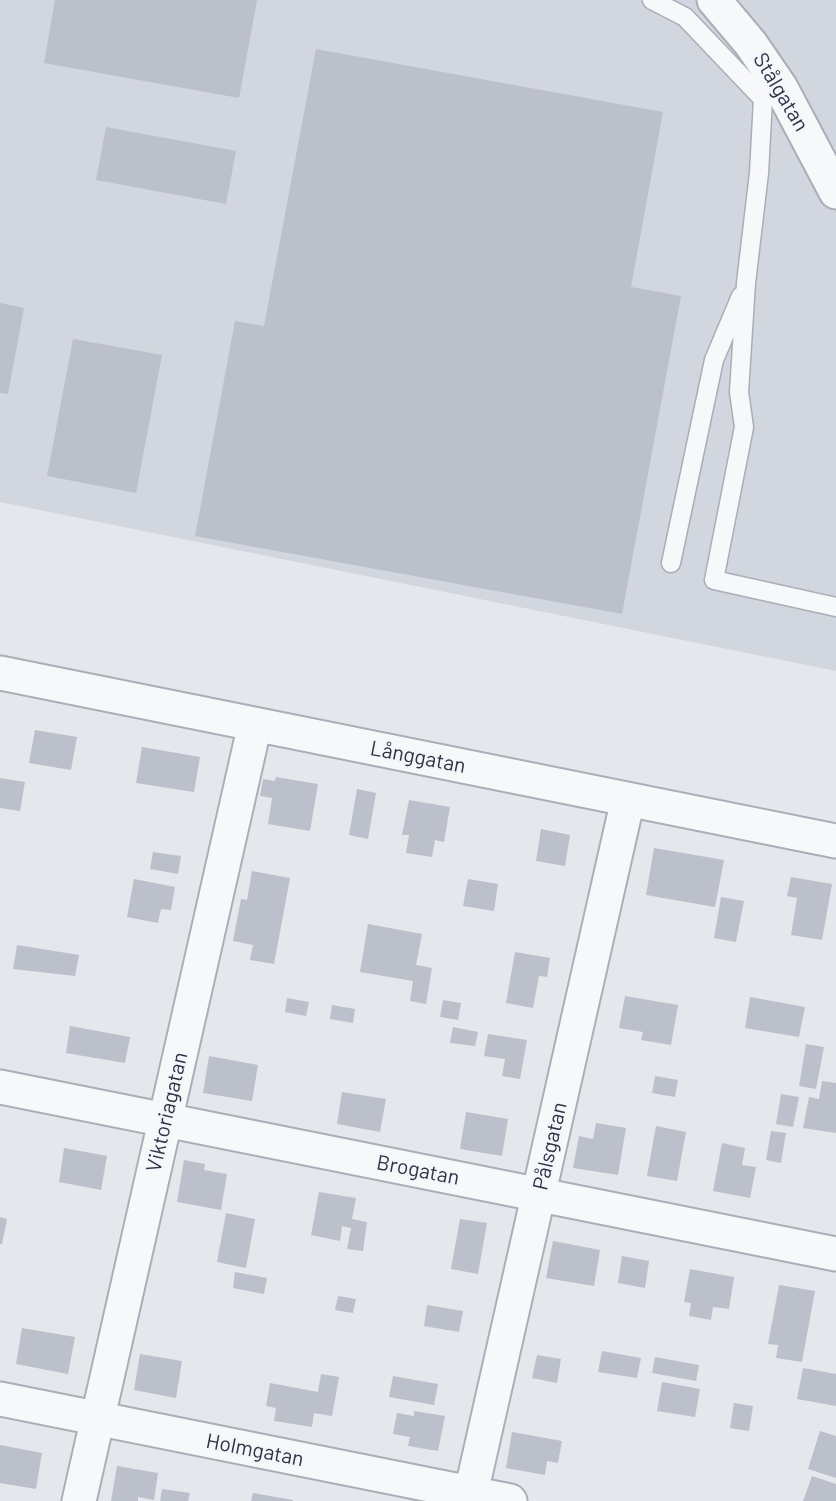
<!DOCTYPE html>
<html>
<head>
<meta charset="utf-8">
<style>
	body { margin:0 }
	canvas { display:block; background:#e4e7ec }
</style>
</head>
<body>
<canvas width="836" height="1501"></canvas>
<script>
const c = document.querySelector('canvas').getContext('2d');
c.lineJoin = 'round';
function fill(path, color) {
  c.fillStyle = color;
  c.fill(path, 'evenodd');
}
function stroke(path, color, width, dash) {
  c.strokeStyle = color;
  c.lineWidth = width;
  c.lineCap = dash ? 'butt' : 'round';
  c.setLineDash(dash || []);
  c.stroke(path);
}
function label(font, color, halo, rows, align = 'center') {
  c.font = font + ' Barlow,sans-serif';
  c.lineWidth = 5;
  c.setLineDash([]);
  c.textBaseline = 'middle';
  c.strokeStyle = halo;
  c.fillStyle = color;
  for (const [text, x, y, turn = 0] of rows) {
    c.save();
    c.translate(x, y);
    c.rotate((+turn || 0) * Math.PI / 180);
    c.textAlign = isNaN(turn) ? turn : align;
    if (halo) c.strokeText(text, 0, 0);
    c.fillText(text, 0, 0);
    c.restore();
  }
}
fill(new Path2D(`
	M0 0H836V671L0 502Z`), '#d2d6de');
fill(new Path2D(`
	M55 0H257L239 98 44 63Z
	M316 49 663 112 631 287 681 296 622 614 195 536 235 321 264 326Z
	M106 127 236 151 226 204 96 180Z
	M0 303 24 308 8 394 0 393Z
	M73 339 162 355 136 493 47 476Z
	M35 730 77 737 71 770 29 763Z
	M142 747 200 757 194 792 136 783Z
	M276 777 318 784 310 831 268 824 272 798 260 796 263 779 275 781Z
	M0 778 25 782 20 811 0 808Z
	M357 789 376 793 368 839 349 835Z
	M409 800 450 807 444 842 435 840 432 857 406 853 409 835H402Z
	M541 829 570 835 565 866 536 861Z
	M654 848 724 860 715 907 646 895Z
	M153 852 181 856 178 874 150 869Z
	M252 871 290 878 274 964 250 960 253 945 233 941 241 899 247 900Z
	M791 877 832 884 822 940 791 935 797 898 787 896Z
	M134 879 175 887 171 910 161 909 158 923 127 917Z
	M468 879 498 884 494 911 463 906Z
	M721 897 744 901 736 942 714 938Z
	M368 924 422 934 416 965 432 968 426 1004 410 1001 413 981 360 972Z
	M17 945 79 955 75 976 13 969Z
	M515 952 550 958 547 977 539 976 533 1008 506 1003Z
	M625 996 678 1005 671 1045 641 1040 643 1032 619 1028Z
	M750 997 805 1007 799 1037 745 1028Z
	M287 998 309 1002 306 1016 285 1012Z
	M443 1000 461 1003 458 1020 440 1017Z
	M332 1005 355 1009 353 1023 330 1019Z
	M70 1026 130 1037 125 1063 66 1053Z
	M453 1027 478 1032 475 1046 450 1043Z
	M488 1034 527 1040 520 1079 502 1076 505 1059 484 1056Z
	M806 1044 824 1047 816 1089 799 1086Z
	M209 1056 258 1065 252 1101 203 1093Z
	M655 1076 678 1080 675 1097 652 1093Z
	M822 1081 836 1083V1133L803 1128 809 1097 819 1099Z
	M342 1092 386 1099 380 1132 337 1124Z
	M781 1094 799 1097 793 1127 776 1124Z
	M466 1112 508 1119 502 1156 460 1149Z
	M596 1123 626 1128 618 1175 573 1168 579 1136 593 1139Z
	M656 1126 686 1132 677 1181 647 1176Z
	M771 1131 786 1133 781 1163 766 1160Z
	M722 1143 745 1148 742 1165 756 1167 750 1198 713 1191Z
	M64 1148 107 1156 101 1190 59 1182Z
	M184 1160 205 1164 204 1170 227 1174 221 1210 177 1202Z
	M319 1192 356 1198 352 1219 367 1222 363 1251 347 1249 351 1228 342 1226 340 1241 311 1235Z
	M226 1213 255 1219 246 1268 217 1262Z
	M0 1217 7 1219 2 1244H0Z
	M460 1219 487 1223 478 1274 451 1269Z
	M553 1241 600 1250 594 1286 546 1278Z
	M622 1256 649 1261 645 1288 618 1283Z
	M690 1269 734 1277 729 1309 713 1307 711 1320 689 1316 691 1303 684 1302Z
	M235 1272 267 1278 264 1294 233 1288Z
	M779 1285 815 1291 802 1362 776 1358 778 1345 768 1344Z
	M338 1296 356 1299 353 1313 335 1310Z
	M427 1305 463 1311 459 1332 424 1326Z
	M22 1328 75 1337 68 1374 16 1364Z
	M602 1351 641 1358 637 1378 598 1372Z
	M140 1354 182 1361 176 1398 134 1390Z
	M537 1355 561 1359 557 1383 532 1378Z
	M655 1357 699 1365 696 1381 652 1373Z
	M803 1368 836 1374V1406L797 1399Z
	M321 1374 339 1377 332 1416 314 1413 312 1427 274 1421 276 1408 266 1406 270 1383 318 1392Z
	M393 1376 438 1384 434 1405 389 1397Z
	M662 1382 700 1389 695 1417 657 1411Z
	M734 1403 753 1406 749 1431 730 1428Z
	M414 1411 445 1416 438 1451 408 1446 410 1437 393 1434 397 1413 414 1416Z
	M820 1431 836 1436V1478L808 1469Z
	M512 1432 562 1441 558 1463 547 1461 545 1475 506 1468Z
	M0 1445 42 1453 36 1489 0 1483Z
	M117 1466 158 1473 154 1500 138 1497V1501H111Z
	M812 1476 836 1484V1501H803Z
	M162 1489 190 1493 188 1501H160Z
	M253 1493 293 1500V1501H251Z`), '#bbc0ca');
const service = new Path2D(`
	M652 0 685 17 763 99 759 173 746 283 739 392 744 427 714 580 836 607
	M671 563 714 360 741 296`);
const minor = new Path2D(`
	M714 0 751 44 781 88 836 192
	M0 673 836 841
	M0 1087 836 1254
	M0 1399 510 1501
	M471 1493 628 799
	M79 1501 255 724`);
stroke(service, '#a9aeb7', 21);
stroke(minor, '#a9aeb7', 37);
stroke(service, '#f7f8fa', 18);
stroke(minor, '#f7f8fa', 33);
label('21px', '#2b3445', '#f4f6f9', [
	["Stålgatan",781,92,59],
	["Långgatan",418,757,11],
	["Viktoriagatan",167,1112,-77],
	["Pålsgatan",550,1146,-77],
	["Brogatan",418,1170,11],
	["Holmgatan",255,1450,11]
]);
</script>
</body>
</html>
